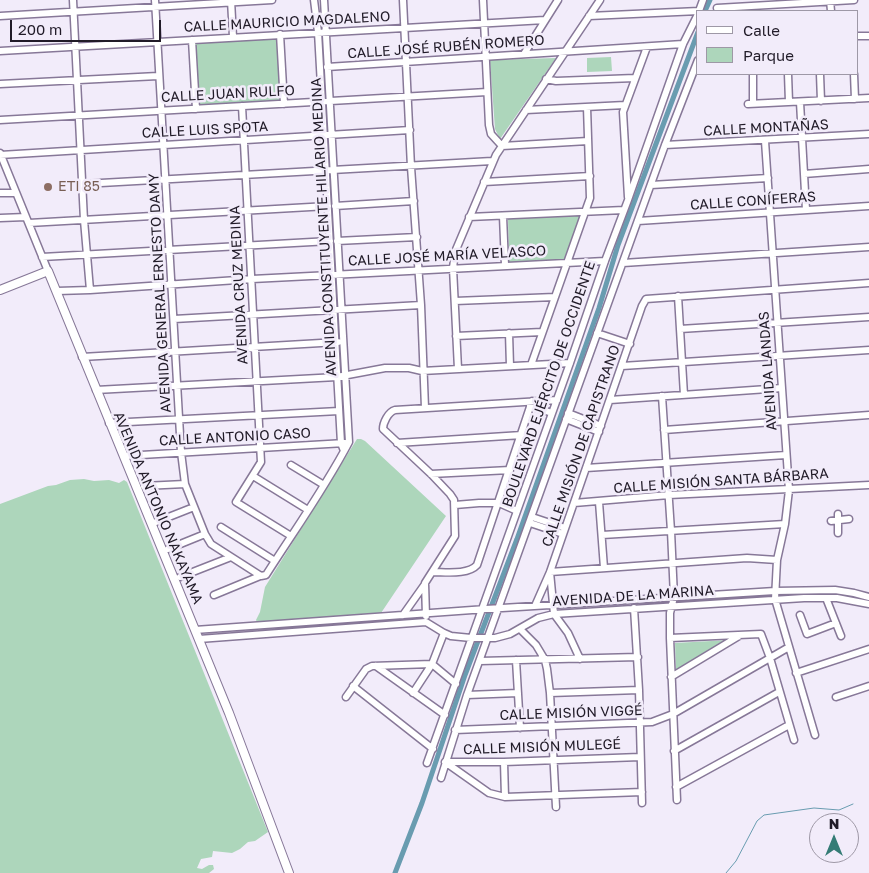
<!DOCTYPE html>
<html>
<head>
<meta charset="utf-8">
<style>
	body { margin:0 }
	#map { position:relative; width:869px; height:873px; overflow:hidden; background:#f2ecfa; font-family:"Golos Text",sans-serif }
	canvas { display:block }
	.legend { position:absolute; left:696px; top:10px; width:162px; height:65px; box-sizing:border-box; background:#f2ecfa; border:1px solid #9e98a6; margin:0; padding:6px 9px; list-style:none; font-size:15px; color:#211b28 }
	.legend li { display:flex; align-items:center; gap:10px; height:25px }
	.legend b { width:25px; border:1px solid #9e98a6 }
	.north { position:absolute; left:809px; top:813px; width:50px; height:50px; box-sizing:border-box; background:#f2ecfa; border:1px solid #9e98a6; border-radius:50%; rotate:0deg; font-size:14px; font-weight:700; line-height:20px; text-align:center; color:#211b28 }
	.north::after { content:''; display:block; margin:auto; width:18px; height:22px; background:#357c76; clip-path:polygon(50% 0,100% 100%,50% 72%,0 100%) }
	.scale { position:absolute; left:10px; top:20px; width:151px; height:22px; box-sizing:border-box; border:2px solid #211b28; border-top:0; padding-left:6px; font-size:15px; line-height:18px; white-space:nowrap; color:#211b28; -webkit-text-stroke:4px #f2ecfa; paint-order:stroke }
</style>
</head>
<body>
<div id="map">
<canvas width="869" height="873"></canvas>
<ul class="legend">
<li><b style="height:6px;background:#fff"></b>Calle</li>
<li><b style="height:14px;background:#add6bb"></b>Parque</li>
</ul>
<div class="north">N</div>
<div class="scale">200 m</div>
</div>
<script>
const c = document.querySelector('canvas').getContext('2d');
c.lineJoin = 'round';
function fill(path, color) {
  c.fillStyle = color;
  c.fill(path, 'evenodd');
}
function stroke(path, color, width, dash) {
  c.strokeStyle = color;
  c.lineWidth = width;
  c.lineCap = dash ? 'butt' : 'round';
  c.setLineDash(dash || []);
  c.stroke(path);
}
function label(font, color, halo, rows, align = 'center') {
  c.font = font + ' "Golos Text",sans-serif';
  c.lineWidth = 5;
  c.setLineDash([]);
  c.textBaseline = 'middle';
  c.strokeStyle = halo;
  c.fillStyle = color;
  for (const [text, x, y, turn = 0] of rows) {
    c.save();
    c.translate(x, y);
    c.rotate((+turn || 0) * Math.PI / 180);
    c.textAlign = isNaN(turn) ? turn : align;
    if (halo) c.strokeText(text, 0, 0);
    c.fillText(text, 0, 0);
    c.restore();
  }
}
fill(new Path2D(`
	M277 37 281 100 198 105 194 41Z
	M611 57 612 71 587 72V58Z
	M556 58 500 139 495 129 490 60Z
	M584 215 566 260 509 263 508 218Z
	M357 439H361L365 441 446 516 381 613 257 622 256 620 260 612 265 587Z
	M84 479 94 481 109 480 119 483 124 480 127 482 268 832 255 841 248 842 240 849 232 853 213 851 212 857 201 859 197 868 202 869 209 865H213L214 869 209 873H0V504L48 486 56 485 70 480Z
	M730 640 676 671 675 643Z`), '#add6bb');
stroke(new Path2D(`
	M726 873 736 861 757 821 764 815 814 808 839 810 853 804`), '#699cb0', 1);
stroke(new Path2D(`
	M705 11 710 0
	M395 873 422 803 465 675 517 539 571 387 599 308 618 245 698 32`), '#699cb0', 5);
const minor = new Path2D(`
	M155 0 181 452 185 484 205 534 211 544 261 576 266 575C294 531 325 488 349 442L324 0
	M231 0 233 37
	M314 0 318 32 341 443 344 451
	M403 0 411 167 421 305 425 408
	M483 0 489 125 491 134 502 146 588 141
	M830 0 831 11
	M717 8 854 0
	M699 11 703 0
	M0 16 272 0
	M589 16 699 11
	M280 34 284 104
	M858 36H869
	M192 40 196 109
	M0 51 545 20
	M524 54 558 0
	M327 67 683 44
	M753 74V103
	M788 74 789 102
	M820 74 821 101
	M854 74 855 99
	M546 79 556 81 635 78
	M0 84 158 76
	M800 102 806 210
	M748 104 869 98
	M242 106 261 462 236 502 291 536
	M526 110 625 105
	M0 120 487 92
	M765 141 789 490 785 524 777 560 775 599 815 735
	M665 145 869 134
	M0 153 48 271
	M0 155 410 130
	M804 174 869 169
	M484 182 590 176
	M83 184 492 161
	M651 185 768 178
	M0 193H16
	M628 197 623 112 647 47
	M335 206 414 201
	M503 216 505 265
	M469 217 624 210
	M0 218 26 217
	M638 221 869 206
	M29 223 328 206
	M337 241 417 237
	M42 257 330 241
	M623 263 869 247
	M90 290 252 279 605 261
	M57 291 90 290 84 220 73 0
	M678 296 684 395
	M455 301 555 297
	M174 319 421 305
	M680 329 869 317
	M509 333 510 366
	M597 333 630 344
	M456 336 542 332
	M82 357 338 342
	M531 365 590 198 587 107
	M622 366 869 350
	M458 369 453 268 455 252 496 155 600 0
	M96 390 337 377 385 368H409L422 371 570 363
	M662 396 671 531 674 597 670 613V638L677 800
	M610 400 782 388
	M530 406 552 413
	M568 413 601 426
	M566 419 599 432
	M109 423 339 411
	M664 430 869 415
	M397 443 522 435
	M124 456 345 443
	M291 465 324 485
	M586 468 786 455
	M431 474 510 470
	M253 476 308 510
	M144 486 185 484
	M599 502 604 568
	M574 503 669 495 869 485
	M455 505 479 503H499L517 511
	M532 517 565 528
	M831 521 849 519
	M156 522 194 507
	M530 523 563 534
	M221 527 275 561
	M838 533V514
	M602 535 785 524
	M168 549 205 534
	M433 572C446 572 468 575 477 565L532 401
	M180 577 231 557
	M214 595 260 576
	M826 598 841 636
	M535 606 550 572 642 306 646 299 869 283
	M634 608 639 690 642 803
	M403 615 425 584
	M800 615 807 634 836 623
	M426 616 425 583 455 536 454 500 450 494 431 474 383 429C383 423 388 412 395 410L557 400
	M520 629 536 645 545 660 547 669 550 693 556 807
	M195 630 486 609 775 591 835 590 854 593 869 597
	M670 638 761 634 770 658 794 740
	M199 639 426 622 444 633 451 636 471 638H495L510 634 538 618 554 614 804 598H837L869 604
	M580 659 568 633 554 614 550 572 747 558 777 560
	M516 660 520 728
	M480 661 638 657
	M376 666 445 715
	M796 673 869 649
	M671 677 739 636
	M353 686 433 749
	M413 693 432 664 444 633
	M550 693 639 690
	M467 695 518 693
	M346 697 366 669 372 666 432 664 456 684
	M836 697 869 686
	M455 730 652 722 673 714 789 647
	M674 751 779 692
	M445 762 489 793 505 797 642 792
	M446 762H504L640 757
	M504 762 505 797
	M427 763 570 363 605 261 628 200 683 44 698 14
	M441 778 467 695 665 145 698 60
	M676 787 789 725`);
const major = new Path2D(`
	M0 290 48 271 229 713 289 873`);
stroke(minor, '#877898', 9);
stroke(major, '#877898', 10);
stroke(minor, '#fff', 6);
stroke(major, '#fff', 8);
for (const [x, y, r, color] of [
	[48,187,5,"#8d6e63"]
]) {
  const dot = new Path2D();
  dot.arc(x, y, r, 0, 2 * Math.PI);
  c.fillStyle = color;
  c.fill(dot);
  stroke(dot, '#f2ecfa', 2);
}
label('14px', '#211b28', '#f2ecfa', [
	["CALLE MAURICIO MAGDALENO",287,22,-3],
	["CALLE JOSÉ RUBÉN ROMERO",446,47,-4],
	["CALLE JUAN RULFO",228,94,-3],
	["CALLE MONTAÑAS",766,128,-3],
	["CALLE LUIS SPOTA",205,130,-3],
	["CALLE CONÍFERAS",753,201,-4],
	["AVENIDA CONSTITUYENTE HILARIO MEDINA",324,227,-93],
	["CALLE JOSÉ MARÍA VELASCO",447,256,-3],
	["AVENIDA CRUZ MEDINA",239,285,-93],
	["AVENIDA GENERAL ERNESTO DAMY",160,293,-93],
	["AVENIDA LANDAS",768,371,-94],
	["BOULEVARD EJÉRCITO DE OCCIDENTE",549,384,-71],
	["CALLE ANTONIO CASO",235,437,-3],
	["CALLE MISIÓN DE CAPISTRANO",581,446,-71],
	["CALLE MISIÓN SANTA BÁRBARA",721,481,-4],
	["AVENIDA ANTONIO NAKAYAMA",158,508,67],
	["AVENIDA DE LA MARINA",633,596,-4],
	["CALLE MISIÓN VIGGÉ",571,713,-2],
	["CALLE MISIÓN MULEGÉ",542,747,-2]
]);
label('14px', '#785e54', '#f2ecfa', [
	["ETI 85",58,187]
], 'left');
</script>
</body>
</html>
